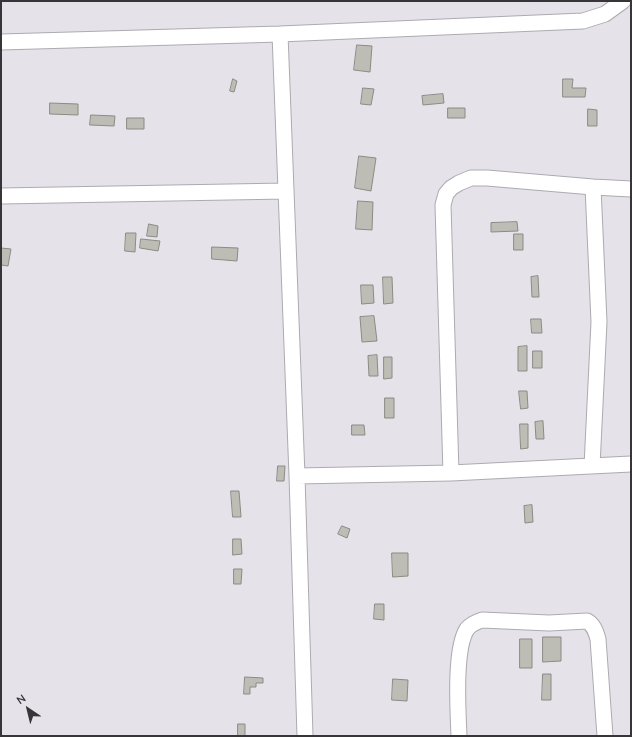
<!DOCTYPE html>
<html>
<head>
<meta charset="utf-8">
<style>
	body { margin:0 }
	#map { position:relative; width:632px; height:737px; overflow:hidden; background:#e6e2e9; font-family:Quicksand,sans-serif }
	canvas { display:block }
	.frame { position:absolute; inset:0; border:2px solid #373538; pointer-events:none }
	.north { position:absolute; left:8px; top:689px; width:40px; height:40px; -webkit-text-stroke:3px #e6e2e9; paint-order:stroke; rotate:325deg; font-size:11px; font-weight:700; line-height:16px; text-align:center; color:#373538 }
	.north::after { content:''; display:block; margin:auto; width:14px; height:18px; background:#373538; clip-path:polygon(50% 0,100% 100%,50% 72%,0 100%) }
</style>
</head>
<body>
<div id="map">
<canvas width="632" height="737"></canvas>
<div class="frame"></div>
<div class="north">N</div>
</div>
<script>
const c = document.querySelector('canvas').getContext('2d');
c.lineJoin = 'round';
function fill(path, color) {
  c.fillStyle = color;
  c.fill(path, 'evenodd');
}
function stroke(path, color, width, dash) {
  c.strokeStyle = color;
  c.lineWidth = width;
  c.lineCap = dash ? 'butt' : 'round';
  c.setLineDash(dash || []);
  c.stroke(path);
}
const building = new Path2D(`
	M357 45 372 46 370 72 354 70Z
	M233 79 237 81 234 92 230 91Z
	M563 79H573L572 88H586L585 97H563Z
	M363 88 374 89 371 105 361 104Z
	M443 94 444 103 423 105 422 96Z
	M50 103 78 104V115L50 114Z
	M448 108H465V118H448Z
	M588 109 597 110V126H588Z
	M91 115 115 116 114 126 90 125Z
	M127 118H144V129H127Z
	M359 156 376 158 371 191 355 188Z
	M358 201 373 202 372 230 356 229Z
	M517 222 518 231 491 232V223Z
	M149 224 158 226 157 237 147 236Z
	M126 233H136L135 252 125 251Z
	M514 234H523V250H514Z
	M141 239 160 241 158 251 140 248Z
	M212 247 238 248 237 261 212 259Z
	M1 248 11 249 8 266 1 265Z
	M538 276 539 297H532L531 277Z
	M383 277H392L393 303 384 304Z
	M361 285H373L374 303 362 304Z
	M374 316 377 341 362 342 360 317Z
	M531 319H541L542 333H532Z
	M527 346V371H518V347Z
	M533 351H542V368H533Z
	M377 355 378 376H369L368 356Z
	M384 357H392V378L384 379Z
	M519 391H527L528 408 521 409Z
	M385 398H394V418H385Z
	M543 421 544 439H536L535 422Z
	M520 424H528V448L521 449Z
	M352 425H364L365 435H352Z
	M278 466H285L284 481H277Z
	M231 491H239L241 517H233Z
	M532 505 533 522 525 523 524 506Z
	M342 526 350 529 347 538 338 534Z
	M233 539H241L242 554 233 555Z
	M392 553H408V576L393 577Z
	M234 569H242L241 584H234Z
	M375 604H384V620L374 619Z
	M543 637H561V661L543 662Z
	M520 639H532V668H520Z
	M543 674H551V700H542Z
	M245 677 263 678V683H256V687H250V694H244Z
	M393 679 408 680 407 701 392 700Z
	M238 724H245V736H238Z`);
fill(building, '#bdbcb5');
stroke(building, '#8b8b84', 1);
const minor = new Path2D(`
	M280 34 297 476 305 736
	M1 42 280 34 583 21 605 14 623 1
	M1 196 286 191
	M592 466 599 322 593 187
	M451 473 443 205 446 194 451 188 459 183 471 178H487L593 187 631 189
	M297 476 451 473 631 464
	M459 736C458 711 454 649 467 629 471 624 476 622 482 620L549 623 587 621C594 625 596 632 598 639L605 736`);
stroke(minor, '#adaab0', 17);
stroke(minor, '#fff', 15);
</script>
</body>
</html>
